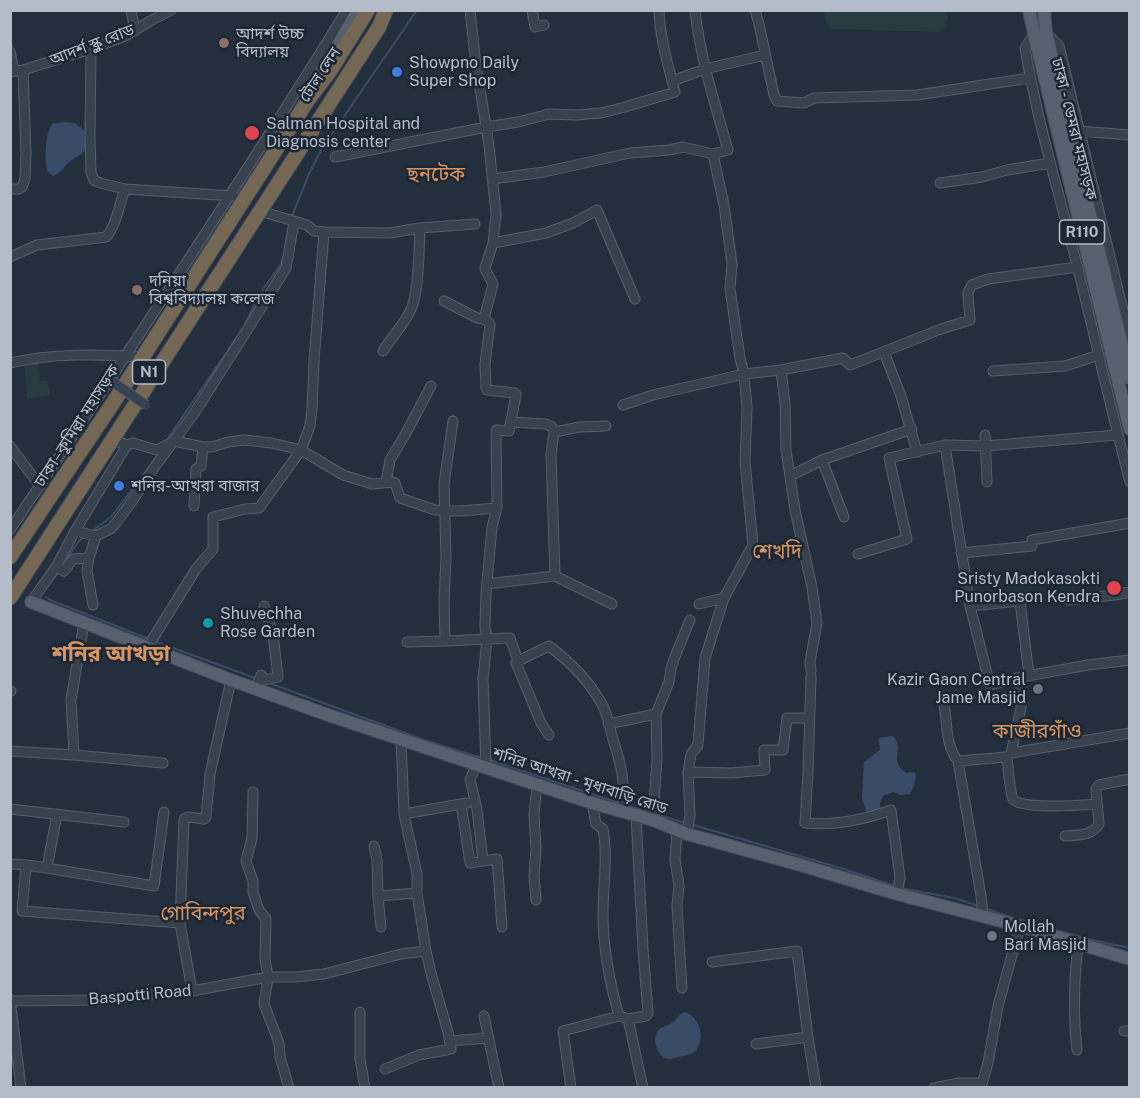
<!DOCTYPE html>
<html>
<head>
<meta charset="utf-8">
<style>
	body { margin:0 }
	#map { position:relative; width:1140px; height:1098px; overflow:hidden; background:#242f3e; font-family:"Public Sans",sans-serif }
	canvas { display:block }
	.frame { position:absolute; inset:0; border:12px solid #b4bcc9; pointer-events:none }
</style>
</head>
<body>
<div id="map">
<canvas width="1140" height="1098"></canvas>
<div class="frame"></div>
</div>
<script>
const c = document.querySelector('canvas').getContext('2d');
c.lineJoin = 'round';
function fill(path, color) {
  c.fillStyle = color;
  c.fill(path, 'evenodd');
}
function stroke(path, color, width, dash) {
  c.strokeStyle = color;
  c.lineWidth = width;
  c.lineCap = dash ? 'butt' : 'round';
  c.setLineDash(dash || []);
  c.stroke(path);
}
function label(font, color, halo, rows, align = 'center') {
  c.font = font + ' "Public Sans","Noto Sans Bengali",sans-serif';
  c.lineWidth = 5;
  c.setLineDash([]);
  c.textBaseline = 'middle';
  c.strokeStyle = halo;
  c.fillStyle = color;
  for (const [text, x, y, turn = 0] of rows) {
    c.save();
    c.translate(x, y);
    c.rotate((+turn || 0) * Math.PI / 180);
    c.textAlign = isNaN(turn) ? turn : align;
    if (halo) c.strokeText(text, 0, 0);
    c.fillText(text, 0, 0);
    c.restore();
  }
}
fill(new Path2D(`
	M824 11H947L948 19 942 32 831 29 826 23Z
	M38 360 40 381 47 380 50 395 27 399 24 363Z`), '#263c3f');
fill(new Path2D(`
	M64 122 74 123 83 129C88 137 90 149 80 155 76 158 72 159 68 163 63 168 60 174 53 176L47 171C45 156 44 138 52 124Z
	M893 736C905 750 888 760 906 773L914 772 916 775 914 786 910 794 900 795 894 792 883 796 880 804V812L867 813 862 798 864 762 880 750 879 738Z
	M685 1012C698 1016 705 1035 698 1047 695 1054 686 1056 678 1057 673 1058 669 1061 665 1058 656 1054 652 1037 659 1029 663 1026 668 1026 672 1023 678 1019 677 1015 685 1012Z`), '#394c67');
stroke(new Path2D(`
	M292 216 309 174 321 150 417 10
	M245 325 259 295 281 264 283 257
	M166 441 237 337
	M153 462 160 451
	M92 531 111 517 146 471
	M61 567 79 541 85 536
	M46 597 50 600 149 639
	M154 641 255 678
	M269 683 427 741 482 758
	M487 759 619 803
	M624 805 650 812
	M656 814 685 823
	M690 824 844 869 894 886
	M900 888 954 898 979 906
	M984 908 1013 918
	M1027 922 1096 941 1130 948`), '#394c67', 2);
const minor = new Path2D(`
	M131 10 135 31
	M470 10 475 57 489 145 496 214 493 243 485 268 486 271 493 284 484 319 490 324 485 364 486 388 487 390 515 393 516 395 509 431 496 430 497 508 492 527 486 593 485 627 487 638 483 679 486 767
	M532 10 535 27 544 25
	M755 10 759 24 774 95 777 101 804 103 814 98 917 95 1030 78
	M1046 33 1059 46 1130 339
	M1034 34 1025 48C1037 121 1059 193 1077 265 1095 337 1111 410 1130 482
	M91 49 90 138 91 173 94 180 100 183 125 189 234 196
	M10 52 14 71
	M10 72 23 70 91 49 125 36 152 20 171 10
	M672 81 705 69 765 55
	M1079 131 1130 135
	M335 157 486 127 518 122 549 114 576 115 601 113 625 107 675 92C668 65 660 39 659 10
	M492 179 544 172 630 153 669 150 683 147 713 154 728 150C715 104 700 58 695 10
	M940 183 982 177 1007 170 1050 163
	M10 189H18L22 187 25 179 26 153 23 70
	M324 232 389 233 420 228 475 224
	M493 243 546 233 573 223 597 210 635 299
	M10 257 37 245 106 237C117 225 119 204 125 189
	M444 301 477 318 484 319
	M383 351C392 336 406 323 412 307 419 288 419 250 420 228
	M884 352 901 396 917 452
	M10 363C53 353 99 354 142 357
	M781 370 785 404 786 450 795 510 812 587 817 623 810 662 811 671
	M993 371 1065 366 1099 355
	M623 405 653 395 744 374 781 370 843 358 850 365 941 329 970 320 968 292 972 285 988 279 1078 267
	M453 421 444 484 446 557 444 602 445 641 510 638 518 661 516 663 541 723 549 735
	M511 422 546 424 552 427 554 432 551 455 555 576
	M554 432 580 427 606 426
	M985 435 987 482
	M113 440 127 445 133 443 157 450 174 441 203 447H212L228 442 244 440 272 443 301 450 343 475 372 484 393 482 395 483 400 498 435 510 460 511 497 508
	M127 445 75 531 96 536 112 528 133 500 153 469 195 412 237 346 286 268 294 222
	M945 445 970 606 990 685 1021 677
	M10 446 40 486
	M822 460 844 517
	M790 476 822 460 912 429
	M386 482 390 460 405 435 431 386
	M194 506 196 469 201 466 203 447
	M10 530C125 358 238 186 347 10
	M961 553 1032 546V540L1130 523
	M858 554 907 539 889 458 945 445 985 446 1117 435
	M89 558 87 571 93 605
	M56 567 64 571 73 559 89 558 96 536
	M487 584 555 576 612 604
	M1069 600 1115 595 1130 592
	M31 602 56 567 75 531
	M699 604 724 598
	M970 606 1020 601 1029 675
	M407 642 445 641
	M147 648 196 569 213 549V517L245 509 259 508 301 450 310 426 312 409 314 361 324 232 314 231 307 225 260 211
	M518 661 549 646C569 661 589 681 602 704 608 715 610 730 614 743 622 767 626 786 621 811
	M811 677 808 772 805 823C834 826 863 820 891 810L900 878 897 894
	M254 688 257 685 261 675 265 680 278 677 273 634 264 606
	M10 691H11
	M942 697C949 719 943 742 958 761L981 896 983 916
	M608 724 656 714
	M10 751 74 755 163 763
	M1011 753 1130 733
	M74 755 71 700 84 623
	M958 761 1007 757
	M477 764 470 779 477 809 483 861
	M688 772 731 773 765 770 764 750H783L787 718H809
	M253 792 252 838 246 861 253 881V892L259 910 266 919 265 959 268 977 264 1004 279 1043 280 1057 289 1088
	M592 803 596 824 603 829C608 857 603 885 603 914 603 948 610 984 619 1016
	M461 804 470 863 497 859 502 927
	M1097 804C1083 805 1020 810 1013 799 1010 793 1008 766 1007 757L1011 753 1021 708V677L1088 665 1130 660
	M10 809 124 822
	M57 814 47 868 26 865 22 911 180 923
	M404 814 467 803
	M653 820 657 759 656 714 669 682 671 668 674 659 690 620
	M677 831 675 860 679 885 677 906 682 988
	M687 834 690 815 688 772 691 754 698 745 705 658 724 598 753 545 745 461 747 408 744 374 740 358 730 289 732 264 724 205 713 154
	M1065 836C1078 835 1092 836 1099 824L1096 789 1099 785 1130 779
	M374 846 377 860 378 896 417 893
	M10 864 26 865
	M47 868 154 886 164 812
	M378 896 381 927
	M536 900 534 876 536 849 534 814 537 786
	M712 962 797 951 808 1037 816 1088
	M192 991 180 923 184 819 188 817 204 819 206 817 210 774 231 680
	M10 999 21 1088
	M10 1001 98 1000 192 991 268 977H295L324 974 401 954 426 951
	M360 1012V1059L365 1088
	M484 1016 499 1088
	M628 1019 643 1088
	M1124 1031H1130
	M450 1041 489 1038
	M756 1044 808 1037
	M1077 1050C1073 1015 1074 979 1078 944
	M385 1069 419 1055 451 1049 448 1032 432 977 426 951 417 893V874L404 814 401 740
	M571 1088 563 1031 619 1016 628 1019 646 1016 648 1013 643 949 636 816
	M934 1088 959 1083H982
	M981 1088 988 1063 998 1006 1020 926`);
const major = new Path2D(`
	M1029 10 1034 34
	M1044 10 1046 33
	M321 75 358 10
	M31 602 231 680 328 715 592 803 653 820 687 834 797 864 897 894 1020 926 1130 959`);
const highway = new Path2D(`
	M10 557 117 397 308 100 330 71 368 10
	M10 598 379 27 386 10`);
stroke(minor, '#565f6c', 11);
stroke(major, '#414a57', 14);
stroke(highway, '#434c59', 16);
stroke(minor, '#38414e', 9);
stroke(major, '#56606e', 12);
stroke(highway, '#746855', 14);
const minorBridge = new Path2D(`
	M110 380 146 405`);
const majorBridge = new Path2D(`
	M1046 33 1130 379
	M1034 34 1130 430`);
stroke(minorBridge, '#565f6c', 11, []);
stroke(majorBridge, '#414a57', 14, []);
stroke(minorBridge, '#38414e', 9);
stroke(majorBridge, '#56606e', 12);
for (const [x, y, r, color] of [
	[224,43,6,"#8d6e63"],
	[397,72,6,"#3f7fe0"],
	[252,133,8,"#e0444e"],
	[137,290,6,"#8d6e63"],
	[119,486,6,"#3f7fe0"],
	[1114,588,8,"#e0444e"],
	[208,623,6,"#0f9aa8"],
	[1038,689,6,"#6b7280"],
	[992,936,6,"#6b7280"]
]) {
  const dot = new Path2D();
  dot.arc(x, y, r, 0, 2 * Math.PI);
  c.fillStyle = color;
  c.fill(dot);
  stroke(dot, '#1d2633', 2);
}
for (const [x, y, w] of [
	[1082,232,45],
	[149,372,33]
]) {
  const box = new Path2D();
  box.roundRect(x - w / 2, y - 12, w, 24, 4.5);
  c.fillStyle = '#1d2633';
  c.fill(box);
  stroke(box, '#b4bcc9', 1.5);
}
label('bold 15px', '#b4bcc9', null, [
	["R110",1082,232],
	["N1",149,372]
]);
label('16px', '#b4bcc9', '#1d2633', [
	["আদর্শ উচ্চ",236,34],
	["বিদ্যালয়",236,52],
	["Showpno Daily",409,63],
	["Super Shop",409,81],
	["Salman Hospital and",266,124],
	["Diagnosis center",266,142],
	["দনিয়া",149,281],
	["বিশ্ববিদ্যালয় কলেজ",149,299],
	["শনির-আখরা বাজার",131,486],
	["Sristy Madokasokti",1100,579,"right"],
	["Punorbason Kendra",1100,597,"right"],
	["Shuvechha",220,614],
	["Rose Garden",220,632],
	["Kazir Gaon Central",1026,680,"right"],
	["Jame Masjid",1026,698,"right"],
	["Mollah",1004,927],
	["Bari Masjid",1004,945]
], 'left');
label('16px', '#b4bcc9', '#1d2633', [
	["আদর্শ স্কুল রোড",92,45,-21],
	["টোল লেন",320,75,-57],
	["ঢাকা - ডেমরা মহাসড়ক",1074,129,76],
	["ঢাকা–কুমিল্লা মহাসড়ক",77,426,-57],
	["শনির আখরা - মৃধাবাড়ি রোড",580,781,18],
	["Baspotti Road",140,995,-5]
]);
label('20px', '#d59563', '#1d2633', [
	["ছনটেক",436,175],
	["শেখদি",777,552],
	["কাজীরগাঁও",1037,732],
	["গোবিন্দপুর",203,914]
]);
label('bold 22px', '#d59563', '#1d2633', [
	["শনির আখড়া",111,654]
]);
</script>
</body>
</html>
